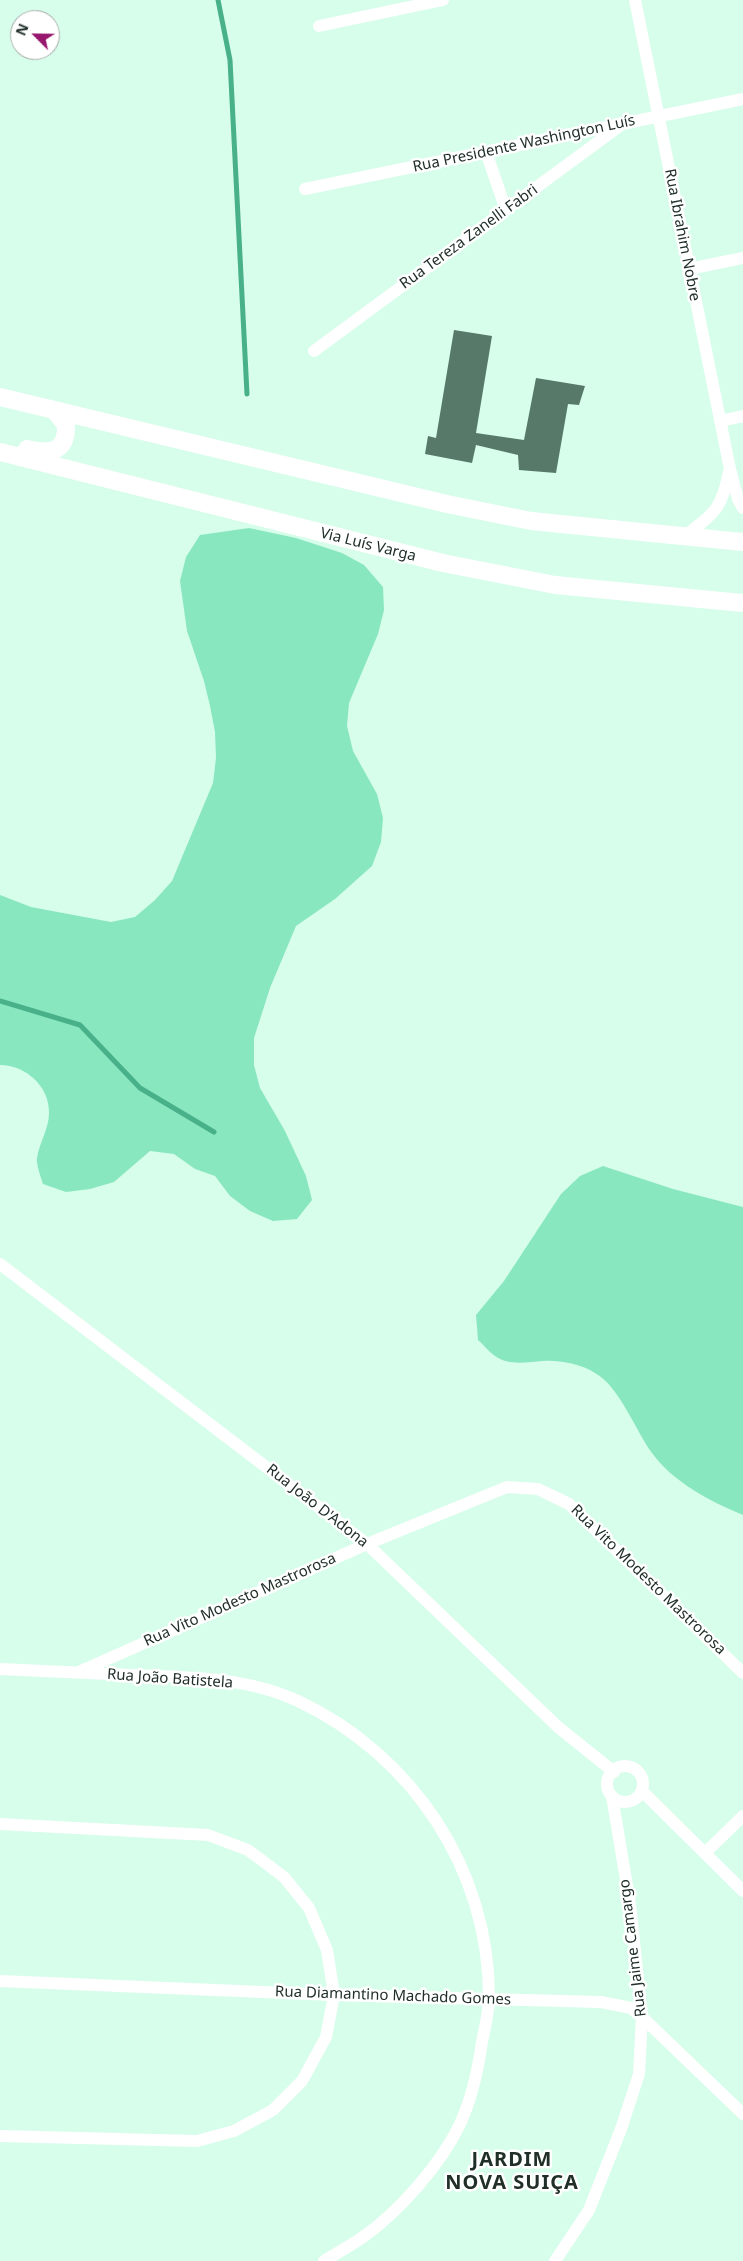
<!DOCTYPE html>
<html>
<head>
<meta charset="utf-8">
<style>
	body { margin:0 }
	#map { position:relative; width:743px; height:2261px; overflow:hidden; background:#d7fdeb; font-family:"Noto Sans",sans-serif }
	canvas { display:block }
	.north { position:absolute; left:10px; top:10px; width:50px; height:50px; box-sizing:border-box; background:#fff; border:1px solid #a6aca9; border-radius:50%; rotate:293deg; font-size:14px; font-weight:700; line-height:20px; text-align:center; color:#212f29 }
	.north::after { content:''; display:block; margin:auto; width:18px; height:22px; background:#97176e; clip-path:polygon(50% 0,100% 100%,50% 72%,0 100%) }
</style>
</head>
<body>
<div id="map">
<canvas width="743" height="2261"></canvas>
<div class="north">N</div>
</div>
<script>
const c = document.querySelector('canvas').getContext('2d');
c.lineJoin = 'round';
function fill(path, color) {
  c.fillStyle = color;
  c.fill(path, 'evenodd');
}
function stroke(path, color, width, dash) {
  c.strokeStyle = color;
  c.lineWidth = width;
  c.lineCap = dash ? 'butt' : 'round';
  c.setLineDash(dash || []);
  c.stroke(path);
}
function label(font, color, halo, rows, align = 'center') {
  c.font = font + ' "Noto Sans",sans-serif';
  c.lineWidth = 5;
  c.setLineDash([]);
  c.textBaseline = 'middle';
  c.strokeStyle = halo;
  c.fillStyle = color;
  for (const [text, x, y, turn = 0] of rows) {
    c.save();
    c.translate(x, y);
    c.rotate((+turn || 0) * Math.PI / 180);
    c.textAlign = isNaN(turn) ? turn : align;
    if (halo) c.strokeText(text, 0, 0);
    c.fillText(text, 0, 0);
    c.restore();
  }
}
fill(new Path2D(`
	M249 528 296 538 342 553 364 565 383 587 384 610 378 634 349 703 347 726 353 751 377 794 383 818 381 842 372 866 335 899 296 926 270 988 254 1038V1065L260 1088 285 1131 306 1176 312 1200 297 1219 273 1221 250 1211 230 1196 215 1176 195 1169 174 1154 150 1151 114 1182 90 1189 66 1192 43 1184C41 1177 36 1165 37 1158 39 1143 49 1129 49 1113 50 1087 26 1065 0 1065V895L31 907 111 922 135 917 155 900 172 881 213 783 216 758 215 732 210 706 204 681 187 631 180 581 186 557 200 535Z
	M603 1166 673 1189 743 1207V1515C710 1501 674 1483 652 1453 635 1430 620 1387 595 1373 581 1364 559 1360 543 1361 527 1362 509 1366 495 1356 489 1352 484 1345 478 1340L476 1315 504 1281 561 1194 580 1176Z`), '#89e7c0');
stroke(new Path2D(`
	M218 0 230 60 247 394
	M0 1001 80 1025 140 1088 214 1132`), '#48b18a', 5);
fill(new Path2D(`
	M454 330 492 336 476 433 524 440 536 378 585 386 579 405 568 404 556 473 519 470 518 455 476 445 472 463 425 454 428 436 436 438Z`), '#57796a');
stroke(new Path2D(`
	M635 0 730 469 738 499 743 508
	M319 26 443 0
	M486 152 506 210
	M305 189 743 99
	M689 269 743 258
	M314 351 621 125
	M720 421 743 416
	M686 535C715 513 722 508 729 472
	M0 1264 367 1544 558 1727 614 1772
	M0 1669C44 1671 87 1673 131 1675 186 1677 247 1677 298 1701 413 1755 489 1870 489 1997 489 2012 485 2027 482 2042 478 2070 472 2098 460 2124 441 2164 399 2212 363 2237 350 2246 337 2253 324 2261
	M81 1671 367 1544 507 1487 538 1489 569 1504 743 1673
	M607 1784a18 18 0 1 1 36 0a18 18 0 1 1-36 0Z
	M642 1791 743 1891
	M0 1824 208 1835 248 1850 284 1877 309 1908 327 1950 334 1995 326 2037 302 2081 273 2110 234 2131 197 2141 0 2136
	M705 1853 743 1816
	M0 1981 334 1995 601 2002 631 2008 642 2017 743 2114
	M555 2261 589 2210 621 2129 639 2074 642 2017 630 1904 612 1796`), '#fff', 12);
stroke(new Path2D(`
	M0 397 447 504 531 521 743 542
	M27 449C49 454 67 453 66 425L54 410
	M0 452 443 563 555 585 743 603`), '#fff', 18);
label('15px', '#212f29', '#fff', [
	["Rua Presidente Washington Luís",524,144,-12],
	["Rua Ibrahim Nobre",682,235,79],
	["Rua Tereza Zanelli Fabri",469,237,-36],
	["Via Luís Varga",368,545,14],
	["Rua João D'Adona",317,1506,38],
	["Rua Vito Modesto Mastrorosa",648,1580,44],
	["Rua Vito Modesto Mastrorosa",240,1600,-24],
	["Rua João Batistela",170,1679,4],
	["Rua Jaime Camargo",633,1948,-97],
	["Rua Diamantino Machado Gomes",393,1996,2]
]);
c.letterSpacing = '1px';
label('bold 20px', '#212f29', '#fff', [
	["JARDIM",512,2160],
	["NOVA SUIÇA",512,2183]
]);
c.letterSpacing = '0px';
</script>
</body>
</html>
